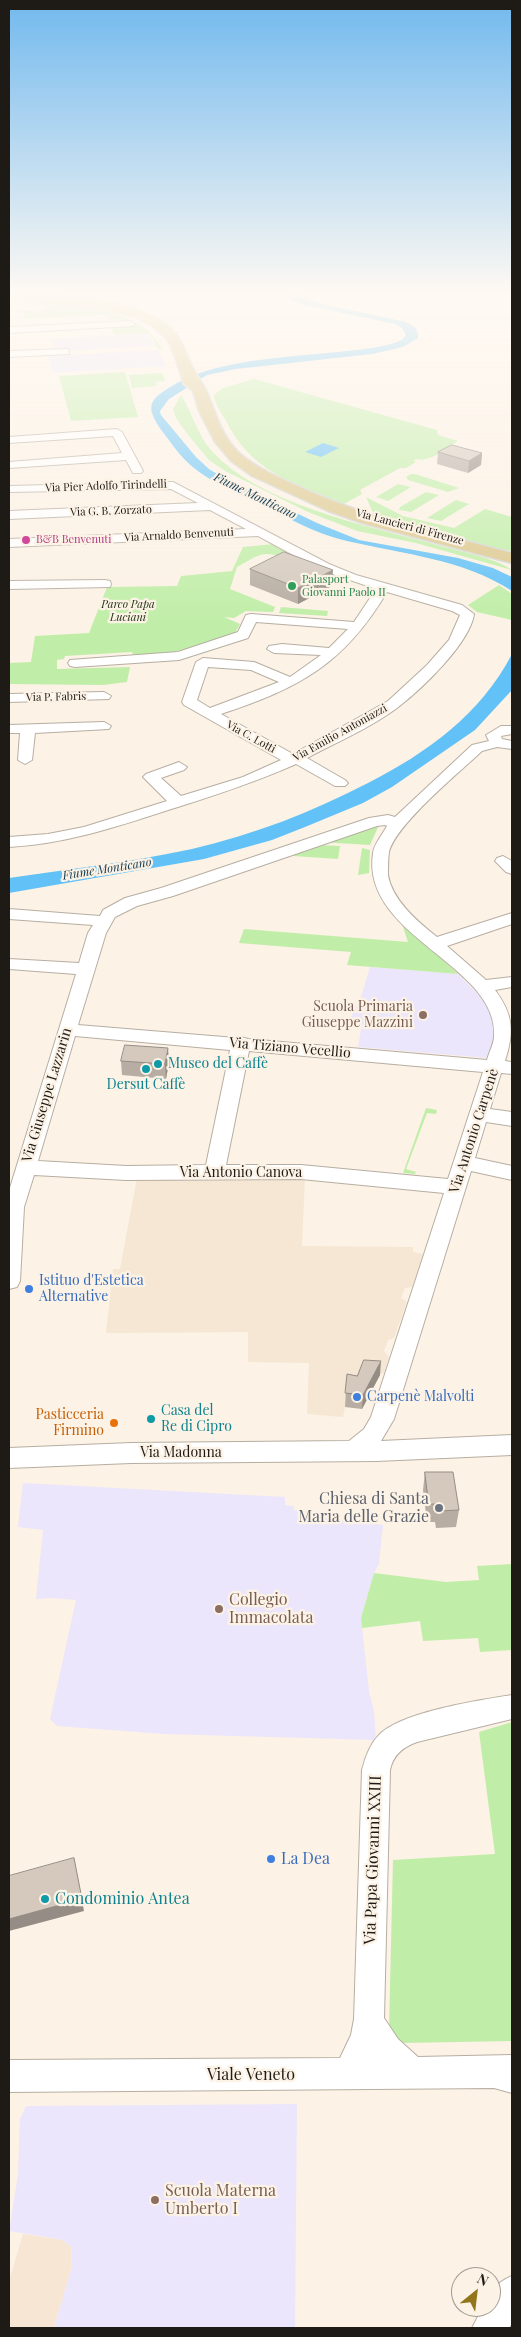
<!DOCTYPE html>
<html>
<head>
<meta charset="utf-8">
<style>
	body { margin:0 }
	#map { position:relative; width:521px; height:2337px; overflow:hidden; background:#fcf2e5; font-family:"Playfair Display",serif }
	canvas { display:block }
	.frame { position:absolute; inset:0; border:10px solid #1e1b16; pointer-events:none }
	.north { position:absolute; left:451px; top:2267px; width:50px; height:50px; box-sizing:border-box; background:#fcf2e5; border:1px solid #a39c92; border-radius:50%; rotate:29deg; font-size:14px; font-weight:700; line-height:20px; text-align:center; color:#1e1b16 }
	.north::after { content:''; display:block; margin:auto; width:18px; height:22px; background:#93751c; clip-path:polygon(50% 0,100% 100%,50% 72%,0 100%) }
</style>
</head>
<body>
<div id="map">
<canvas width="521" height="2337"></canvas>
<div class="frame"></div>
<div class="north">N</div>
</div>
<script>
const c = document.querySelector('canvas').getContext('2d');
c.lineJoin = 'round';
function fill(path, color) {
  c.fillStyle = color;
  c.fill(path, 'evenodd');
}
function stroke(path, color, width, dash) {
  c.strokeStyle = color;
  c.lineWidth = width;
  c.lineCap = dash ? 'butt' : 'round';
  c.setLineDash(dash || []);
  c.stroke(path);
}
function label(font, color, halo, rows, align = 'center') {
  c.font = font + ' "Playfair Display",serif';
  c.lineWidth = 4.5;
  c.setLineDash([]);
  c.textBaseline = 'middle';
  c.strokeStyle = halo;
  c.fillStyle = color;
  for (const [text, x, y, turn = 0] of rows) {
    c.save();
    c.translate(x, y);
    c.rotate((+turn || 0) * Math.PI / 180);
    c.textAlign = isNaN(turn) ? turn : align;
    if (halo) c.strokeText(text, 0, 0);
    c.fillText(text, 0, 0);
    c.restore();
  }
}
fill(new Path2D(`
	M23 2234 63 2240 71 2247 72 2266 54 2328H9V2281Z`), '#f8e6d5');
fill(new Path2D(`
	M270 1176 275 1179 305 1176 302 1246 413 1247V1252L423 1254 412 1287 405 1288 401 1298 407 1302 394 1338 388 1340 384 1351 389 1357 384 1373 380 1375 362 1409 345 1407 343 1417 307 1414 309 1363 248 1362V1332L106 1333 113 1269H120L137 1178Z`), '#f5e7d3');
fill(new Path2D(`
	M147 333 156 346 57 351 54 350 52 339Z
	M159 350 166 366 54 373 48 356Z
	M370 967 458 974 485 1001 492 1012 496 1029 492 1052 488 1058 358 1047 362 1024 351 1023V1017L360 1000Z
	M23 1483 285 1497V1505L294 1506V1510L312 1512 311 1516 383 1525 379 1564 374 1573 361 1618 369 1691 374 1712 376 1740 164 1734 57 1726 50 1719 76 1600 51 1598 36 1599 43 1530 18 1527Z
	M297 2104 295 2328H54L72 2266 71 2247 63 2240 9 2231 18 2175 20 2119 26 2106Z`), '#ebe6fc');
fill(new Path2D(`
	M46 304C85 308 142 309 162 349H158L151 336 147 333 114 335 111 328 131 326 121 319 109 320 108 316 99 315 22 319 25 313H17L16 311H41L44 307H47Z
	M125 372 138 417 71 421 59 376Z
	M162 373 165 381 155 382 157 386 132 388 129 375Z
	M254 379 437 430 438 435 458 441C446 448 430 463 417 459L413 461 416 462 406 468H400L360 490 362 494 344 504C293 484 250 471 225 419 221 412 214 403 214 395L223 388Z
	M181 395C193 413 197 435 212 451 258 503 364 525 430 543 452 550 495 557 512 570L416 543 357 531 308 512 225 471 209 460 188 435 176 418 173 409Z
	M411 474H415L459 488 448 492 408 480 406 477Z
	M398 484 411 487 388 501 376 497Z
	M426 492 439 495 411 512 399 510 400 507Z
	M366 497 403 516 454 528 485 509 512 517V551L495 548 382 518 373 513Z
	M456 500 469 504 441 521 427 518Z
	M274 544 293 556C277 559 279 554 266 554 257 554 245 563 237 567L230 589 275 607 273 612 246 611 234 618 224 617 240 624 235 633 175 652 133 655 132 652 65 656 64 659 57 660V669L130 667 127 682 103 685 9 684V663L31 662 35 636 89 633 107 587 177 586 181 576 232 571 243 547Z
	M499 585 512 594V620L477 612 468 605Z
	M281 607 328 611 327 616 279 613Z
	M380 823 370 845 320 842Z
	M317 845 340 846 338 859 293 856 303 849Z
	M362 848 370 850 369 873 358 875Z
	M401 921 458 974 347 965 351 952 239 943 244 929 408 942Z
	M426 1108 437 1110 436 1114 427 1113 406 1169 416 1172 415 1174 403 1173Z
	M512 1564V1650L480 1652 478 1638 423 1641 420 1621 362 1628 361 1618 374 1573 446 1582 479 1580 477 1566Z
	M512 1722V2041L403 2043 397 2040 389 2029 393 1860 495 1854 479 1732Z`), '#c0eea8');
fill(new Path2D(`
	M286 294H298L323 304 406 322C414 326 418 328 418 338L403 347 372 354 236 369 207 375 169 399 160 411 161 415 196 457 209 469 224 478 317 523 359 540 458 558 493 568 512 577V591C463 559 403 554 347 541 314 534 284 515 254 501 234 491 211 482 194 468 181 458 172 444 162 431 143 404 150 399 177 383 223 358 295 357 347 351 366 349 385 347 402 340L406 335 402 328 395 324 304 305 292 301Z
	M323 443 339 448 321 457 305 452Z
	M512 654V690L475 730 392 787 363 803 305 827 272 840 204 859 9 893V878C70 869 132 862 192 849 253 835 312 812 368 783 427 753 481 714 512 654Z`), '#62c1f7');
const minor = new Path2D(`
	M130 321 135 324 133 326 9 333V327Z
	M66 349 69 350V354L9 357V351Z
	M117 429 122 432 143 471 141 473H133L126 460 9 468V462L122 453 113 436 9 443V437Z
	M173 482 329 564 356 575 462 605 474 614C470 643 421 690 397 708 370 728 337 742 307 758L345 780 348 783 345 786H335L296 764C253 783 210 797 165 811 113 828 64 844 9 847V837L48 834 84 827 167 801 143 777 146 774 179 762 187 767 184 770 161 778 181 796 243 777 281 760 184 705 182 702 196 662 203 658 254 662 290 677 321 655 274 653 267 649 269 646 282 644 329 648 348 629 256 622 248 638 179 660 75 667 70 666 68 663 70 660 178 652 238 632 246 615 251 614 354 622 376 589 321 570 258 536 9 547V539L246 529 210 510 9 519V511L198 503 171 489 9 492V486ZM387 592 452 611 460 615 449 640 427 665 388 701 293 754 221 714C300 688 344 664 387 592ZM208 667 251 670 279 682 210 708 197 700Z
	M105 580 110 581 111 584 110 587 9 589V581Z
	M104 692 111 696 109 699 9 702V694Z
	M104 722 111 726 109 729 35 733 32 760 25 764 18 760 20 733H9V725Z
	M501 726H512V734L501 736 502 739 512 741V749L497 747 482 751C460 772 396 824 389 852 388 858 388 869 388 875 392 900 418 922 437 937L512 913V924L447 946 486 980 512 977V987L495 990C514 1015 514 1033 505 1061L512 1062V1074L501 1073 490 1109 512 1112V1126L486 1122 475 1158 512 1166V1180L471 1171 394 1419 381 1441 512 1435V1455L377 1461 131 1463 9 1468V1448L131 1443 349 1441 364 1429 371 1417 444 1193 301 1179 126 1180 34 1175 24 1207 20 1281 17 1287 9 1289V1191L76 974 9 969V959L79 963 88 933 93 925 9 919V909L100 916 103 910 125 898 161 888 369 818 388 815 395 817 472 745 489 741 486 735ZM385 825 387 826C383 834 374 844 373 853 360 937 501 965 494 1038 493 1045 489 1053 487 1060L248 1039 241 1037 236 1038 78 1025 106 933 115 917 137 906 173 896 377 826ZM75 1036 230 1050 206 1165 126 1166 38 1161ZM249 1051 483 1072 448 1179 301 1165H226Z
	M503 856 512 861V874L506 872 495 861 497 858Z
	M512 1695V1719L417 1742C403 1747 393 1755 390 1770L384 2018 398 2039 418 2057 512 2055V2093L494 2088 9 2092V2060L340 2058 351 2035 354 2019 362 1770C365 1758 370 1744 379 1735 401 1712 480 1700 512 1695Z
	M512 2276V2323L509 2328H472L483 2307H491C491 2289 496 2283 512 2276Z`);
const major = new Path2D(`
	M9 294C55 294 141 296 175 332 183 342 186 354 192 366 196 375 203 383 207 392 216 414 223 441 244 457 261 470 280 478 300 487 368 518 440 534 512 553V563L362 523 328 511 252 476 231 461 215 442 199 411 193 391 184 384 171 346 166 338 152 326 135 317 95 308 9 301Z`);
stroke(minor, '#b7aea2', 2);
stroke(major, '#d6d6d5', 3);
fill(minor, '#fff');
fill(major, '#dcc88e');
fill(new Path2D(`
	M438 452 482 453 481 465 468 473 437 464Z
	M250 569 332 586 298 604 250 585Z
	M121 1061 169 1062 166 1079 122 1075Z
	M347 1374 357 1376 380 1375 362 1409 345 1407Z
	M425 1472 459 1510 456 1527 436 1528 435 1522H427L423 1490Z`), '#b7ada3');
fill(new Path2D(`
	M482 453 481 465 468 473 469 461Z
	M333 570 332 586 298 604V588Z
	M168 1048 169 1062 166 1079 165 1064Z
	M381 1361 380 1375 362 1409 363 1395Z
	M74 1858 84 1911 9 1931V1919Z`), '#958d85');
const building = new Path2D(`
	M452 445 482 453 469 461 438 452Z
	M284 552 333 570 298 588 250 569Z
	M125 1045 168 1048 165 1064 121 1061Z
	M364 1360 381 1361 363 1395 345 1393 347 1374 357 1376Z
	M425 1472H453L459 1510 439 1511 438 1504H429Z
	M74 1858 82 1899 9 1919V1876Z`);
fill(building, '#d5c9be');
stroke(building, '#958d85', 1);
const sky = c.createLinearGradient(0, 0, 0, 622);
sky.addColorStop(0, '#72b9ee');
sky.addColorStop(0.47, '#fef9f3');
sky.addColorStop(1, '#fef9f300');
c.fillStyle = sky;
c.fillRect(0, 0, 521, 622);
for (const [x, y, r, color] of [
	[26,540,5,"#d1479c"],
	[292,586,5,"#2e9e5b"],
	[423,1015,5,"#8d6e63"],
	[158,1064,5,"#0f9aa8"],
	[146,1069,5,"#0f9aa8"],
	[29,1289,5,"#3f7fe0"],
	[357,1397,5,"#3f7fe0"],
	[151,1419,5,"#0f9aa8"],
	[114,1423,5,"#e8710a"],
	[439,1508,5,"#6b7280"],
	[219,1609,5,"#8d6e63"],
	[271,1859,5,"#3f7fe0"],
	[45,1899,5,"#0f9aa8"],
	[155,2200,5,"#8d6e63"]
]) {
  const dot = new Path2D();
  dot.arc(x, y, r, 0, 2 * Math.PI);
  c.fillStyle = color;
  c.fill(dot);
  stroke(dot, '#fcf2e5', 2);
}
label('11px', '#1e1b16', '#fcf2e5', [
	["Via Pier Adolfo Tirindelli",106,486,-2],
	["Via G. B. Zorzato",111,511,-2],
	["Via Lancieri di Firenze",410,527,15],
	["Via Arnaldo Benvenuti",179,535,-3],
	["Via P. Fabris",56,697,-1],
	["Via Emilio Antoniazzi",340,733,-29],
	["Via C. Lotti",251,737,29]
]);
label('11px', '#b23c85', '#fcf2e5', [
	["B&B Benvenuti",36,540]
], 'left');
label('11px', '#27864d', '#fcf2e5', [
	["Palasport",302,580],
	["Giovanni Paolo II",302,593]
], 'left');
label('italic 11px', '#1d3111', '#fcf2e5', [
	["Parco Papa",128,605],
	["Luciani",128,618]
]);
label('italic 12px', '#123b52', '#fcf2e5', [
	["Fiume Monticano",255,496,26],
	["Fiume Monticano",107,869,-9]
]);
label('14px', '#785e54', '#fcf2e5', [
	["Scuola Primaria",413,1007],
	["Giuseppe Mazzini",413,1023]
], 'right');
label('14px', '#1e1b16', '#fcf2e5', [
	["Via Tiziano Vecellio",290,1048,5],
	["Via Giuseppe Lazzarin",47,1095,-73],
	["Via Antonio Carpenè",474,1131,-72],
	["Via Antonio Canova",241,1173],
	["Via Madonna",181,1453]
]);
label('14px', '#0d838f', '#fcf2e5', [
	["Museo del Caffè",168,1064],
	["Dersut Caffè",146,1085,"center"],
	["Casa del",161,1411],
	["Re di Cipro",161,1427]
], 'left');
label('14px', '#366cbe', '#fcf2e5', [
	["Istituo d'Estetica",39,1281],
	["Alternative",39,1297],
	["Carpenè Malvolti",367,1397]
], 'left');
label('14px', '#c56008', '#fcf2e5', [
	["Pasticceria",104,1415],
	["Firmino",104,1431]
], 'right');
label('16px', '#5b616d', '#fcf2e5', [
	["Chiesa di Santa",429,1499],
	["Maria delle Grazie",429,1517]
], 'right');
label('16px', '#785e54', '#fcf2e5', [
	["Collegio",229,1600],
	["Immacolata",229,1618],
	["Scuola Materna",165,2191],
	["Umberto I",165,2209]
], 'left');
label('16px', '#366cbe', '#fcf2e5', [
	["La Dea",281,1859]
], 'left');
label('16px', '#1e1b16', '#fcf2e5', [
	["Via Papa Giovanni XXIII",373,1860,-88],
	["Viale Veneto",251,2075]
]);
label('16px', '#0d838f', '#fcf2e5', [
	["Condominio Antea",55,1899]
], 'left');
</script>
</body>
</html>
